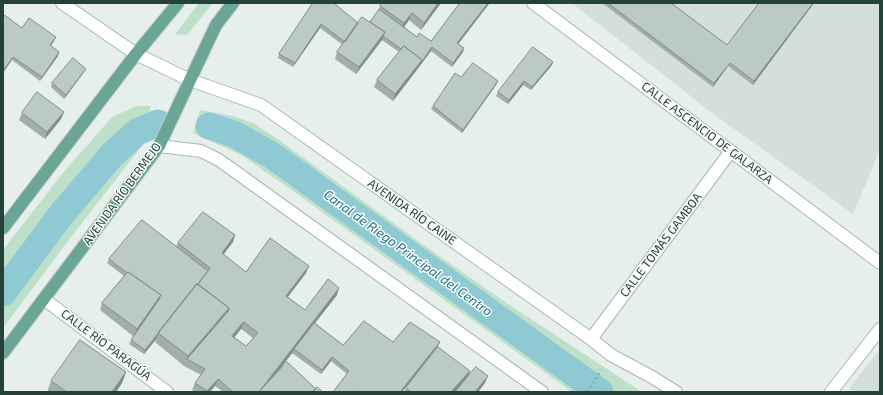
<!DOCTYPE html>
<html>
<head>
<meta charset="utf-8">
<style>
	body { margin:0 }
	#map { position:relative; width:883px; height:395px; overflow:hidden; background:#e6efeb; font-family:"Exo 2",sans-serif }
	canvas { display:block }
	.frame { position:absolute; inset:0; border:4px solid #24423a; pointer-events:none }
</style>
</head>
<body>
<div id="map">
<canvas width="883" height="395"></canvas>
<div class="frame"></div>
</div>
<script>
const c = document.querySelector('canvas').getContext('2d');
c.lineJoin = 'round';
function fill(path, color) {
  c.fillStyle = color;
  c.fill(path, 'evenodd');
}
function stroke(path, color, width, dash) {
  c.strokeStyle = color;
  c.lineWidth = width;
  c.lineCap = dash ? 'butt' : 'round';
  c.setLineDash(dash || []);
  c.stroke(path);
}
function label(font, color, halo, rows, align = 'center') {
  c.font = font + ' "Exo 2",sans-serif';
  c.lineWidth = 3;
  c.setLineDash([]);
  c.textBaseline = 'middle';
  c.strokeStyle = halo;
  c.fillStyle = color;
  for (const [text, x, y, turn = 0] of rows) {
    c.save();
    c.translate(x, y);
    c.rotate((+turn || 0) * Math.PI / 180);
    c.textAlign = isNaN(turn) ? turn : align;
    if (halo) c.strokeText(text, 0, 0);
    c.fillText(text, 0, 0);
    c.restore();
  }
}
fill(new Path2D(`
	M572 3H880V150L853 214 712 113Z
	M880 349V392H854L849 388Z`), '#d4dfda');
fill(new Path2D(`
	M199 3H213L187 35 175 34Z
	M137 106H151L138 151 65 245 3 328V250L62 174 112 117Z
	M200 110 233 116 253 123 279 140 428 248 508 304 642 392H572L286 186 241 155 193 133Z`), '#bfe0c8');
stroke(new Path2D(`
	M209 126 234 134 273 156 600 392
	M3 293 60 216 111 156 137 132 158 123`), '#8ec9d4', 27);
const street = new Path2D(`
	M62 3 136 54 190 80 261 105 591 339 611 355 652 377 676 392
	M533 3 880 263
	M159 146 201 151 219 160 542 392
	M44 299 167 392
	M591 339 731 151
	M831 392 880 329`);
const primary = new Path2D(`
	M3 228 136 54 178 3
	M3 353 159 146 216 25 233 3`);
stroke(street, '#a8b8b2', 14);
stroke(primary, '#c2cac8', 14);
stroke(new Path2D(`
	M588 392 601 370`), '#86b3a5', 2.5, [2, 3]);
stroke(street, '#fff', 12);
stroke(primary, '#6aa596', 12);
fill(new Path2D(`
	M313 3H338L336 5 358 23 370 22 379 9 380 6 441 3 421 30 409 20 404 27 417 37 431 41 460 3H489L458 44 463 52 452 67 431 51 419 67 393 101 374 87 377 80 399 52 382 40 356 74 335 59 337 52 343 45 320 28 293 67 278 58 279 54Z
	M602 3H671L727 45 814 3 753 85 728 66 713 87Z
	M22 28 56 37 54 41 51 46 58 56 40 81 12 60Z
	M552 65 531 90 523 85 508 104 496 96 498 92Z
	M86 69 84 72 64 99 51 87 52 83Z
	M461 77 498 81 496 85 462 133 431 109 433 106Z
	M64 112 61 119 45 139 19 120 22 113Z
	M235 235 233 242 223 255 246 272 309 266 306 273 288 297 305 310 337 295 315 323 343 345 393 342H440L438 346 402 392H333L347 374 331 361 321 374 292 353 293 352 273 377 316 389 323 392H223L215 386 210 392H195L192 390 195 383 201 375 184 366 155 342 157 338 144 354 129 344 133 336 100 310 102 303 124 276 107 263 109 259 176 246 178 243ZM241 329 253 338 246 346 234 337Z
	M470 371 468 377 485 383 478 392H404L406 388Z
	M126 372 122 383 116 392H47L51 381Z`), '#a1aea9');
fill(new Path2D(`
	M438 3H441L421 30 424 23Z
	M488 3H489V4L456 47 457 43Z
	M813 3H814L753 85 754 81Z
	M412 13 409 20 402 30 404 23Z
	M321 24 320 28 293 67 295 63Z
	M385 32 382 40 356 74 359 67Z
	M56 37 54 41 48 49 50 45Z
	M432 47 431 51 419 67 393 101 395 94Z
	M464 48 463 52 452 67 453 63Z
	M59 52 58 56 40 81 42 77Z
	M13 57 12 60 3 73V71Z
	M553 62 552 65 531 90 532 87Z
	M730 63 728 66 713 87 714 83Z
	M86 69 84 72 64 99 66 95Z
	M498 81 496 85 462 133 463 130Z
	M524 81 523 85 508 104 509 100Z
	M64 112 61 119 45 139 47 132Z
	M235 235 233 242 219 260 222 253Z
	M309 266 306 273 283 303 286 296Z
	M339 288 337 295 294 350V349L293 352 262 392H259Z
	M161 295 158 302 134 336 137 329Z
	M229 308 226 317 187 359 188 356Z
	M244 322 241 329 230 343 232 336Z
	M158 334 157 338 144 354 145 350Z
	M440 342 438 346 402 392H400Z
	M332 357 331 361 321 374 322 370Z
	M470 371 467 380 456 392H451Z
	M126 372 122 383 116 392H112Z
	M488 376 485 383 478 392H475Z
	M218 379 215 386 210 392H207Z`), '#838d89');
const building = new Path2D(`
	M313 3H336L335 4 358 23 345 42 321 24 295 63 279 54Z
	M382 3H438L424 23 412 13 404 23 380 6Z
	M460 3H488L457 43 464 48 453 63 432 47 421 63 422 60 404 46 401 49 383 36 385 32 370 22 379 9 417 37 419 33 431 41Z
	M608 3H671L727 45 759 3H813L754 81 730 63 714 83Z
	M3 14 22 28 29 18 56 37 50 45 59 52 42 77 13 57 3 71Z
	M362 17 385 32 359 67 337 52Z
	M404 46 422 60 395 94 377 80Z
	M533 47 553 62 532 87 524 81 509 100 498 92Z
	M73 58 86 69 66 95 52 83Z
	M473 63 498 81 463 130 433 106 455 73 461 77Z
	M37 92 64 112 47 132 22 113Z
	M203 212 235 235 222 253 246 272 270 238 309 266 286 296 305 310 328 279 339 288 259 392H233L218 379 207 391 195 383 205 369 187 359 229 310V308L198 284 210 268 178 243ZM244 322 258 333 246 346 232 336Z
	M142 220 208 271 198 284H197L145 350 131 340 160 298H159L161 295 128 272 127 273 109 259Z
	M128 272 161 295 137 329 102 303Z
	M197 284 229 308 188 356 158 333Z
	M364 321 393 342 410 322 440 342 400 392H357L355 391 354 392H333L349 371 332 357 322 370 294 349 314 323 343 345Z
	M80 340 126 372 112 392H67L51 381Z
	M438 347 470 371 451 392H411L406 388Z
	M287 362 316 389 313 392H259Z
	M476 367 488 376 475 392H455Z
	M317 387 323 392H313Z`);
fill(building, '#bbcac4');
stroke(building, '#838d89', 1);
label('12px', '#24423a', '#f7fbf9', [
	["CALLE ASCENCIO DE GALARZA",707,133,37],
	["AVENIDA RÍO BERMEJO",122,194,-54],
	["AVENIDA RÍO CAINE",412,212,35],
	["CALLE TOMÁS GAMBOA",661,245,-53],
	["CALLE RÍO PARAGÚA",106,345,37]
]);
label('italic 13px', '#1c6f80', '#f7fbf9', [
	["Canal de Riego Principal del Centro",408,253,36]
]);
</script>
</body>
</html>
